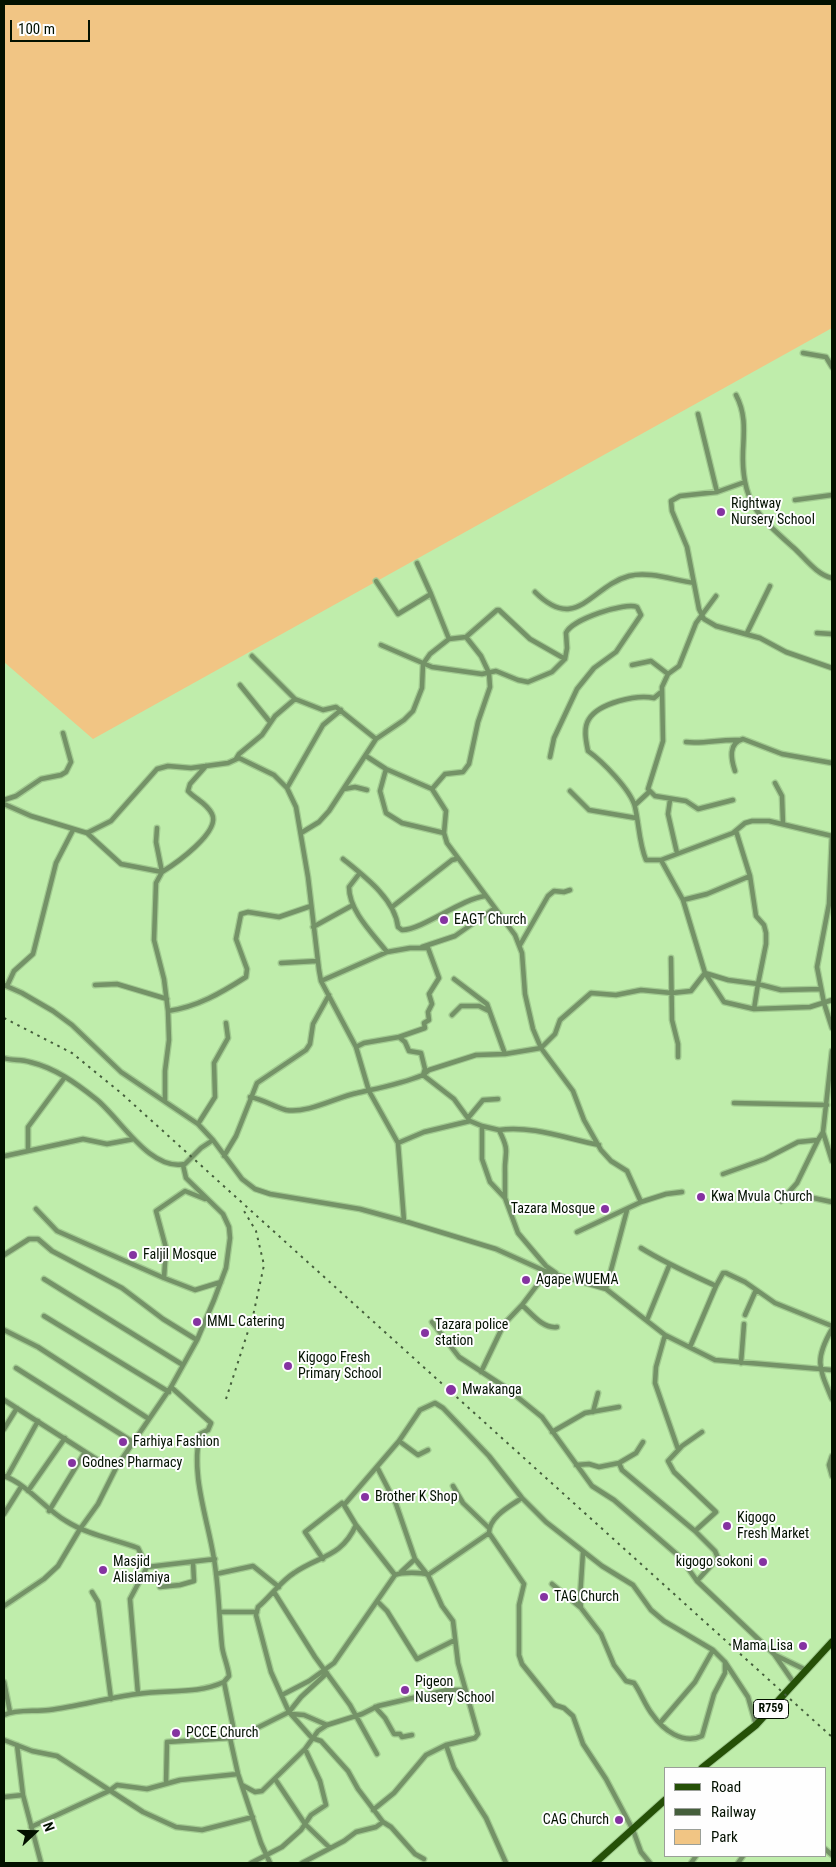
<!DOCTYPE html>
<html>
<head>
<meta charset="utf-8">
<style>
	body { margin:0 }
	#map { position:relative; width:836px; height:1867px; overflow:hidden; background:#bfedab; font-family:"Roboto Condensed",sans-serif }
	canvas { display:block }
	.frame { position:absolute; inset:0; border:5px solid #031100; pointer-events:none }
	.legend { position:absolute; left:664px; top:1767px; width:162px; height:90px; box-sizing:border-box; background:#fefefe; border:1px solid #9a9f98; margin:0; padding:6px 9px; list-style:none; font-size:15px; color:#031100 }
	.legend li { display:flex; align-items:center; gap:10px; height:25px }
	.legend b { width:25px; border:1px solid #9a9f98 }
	.north { position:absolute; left:10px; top:1807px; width:50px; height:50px; -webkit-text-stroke:4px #fefefe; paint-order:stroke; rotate:69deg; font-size:14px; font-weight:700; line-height:20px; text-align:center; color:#031100 }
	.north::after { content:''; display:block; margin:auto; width:18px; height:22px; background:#031100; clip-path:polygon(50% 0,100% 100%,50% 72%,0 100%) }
	.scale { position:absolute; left:10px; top:20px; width:80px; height:22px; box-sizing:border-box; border:2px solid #031100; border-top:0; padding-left:6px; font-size:15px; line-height:18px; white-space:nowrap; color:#031100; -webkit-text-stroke:4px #fefefe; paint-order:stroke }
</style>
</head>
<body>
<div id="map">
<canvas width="836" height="1867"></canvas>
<div class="frame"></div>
<ul class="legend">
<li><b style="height:6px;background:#255007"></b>Road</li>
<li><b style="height:6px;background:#455f3c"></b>Railway</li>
<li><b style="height:14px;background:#f1c584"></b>Park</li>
</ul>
<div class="north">N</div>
<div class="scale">100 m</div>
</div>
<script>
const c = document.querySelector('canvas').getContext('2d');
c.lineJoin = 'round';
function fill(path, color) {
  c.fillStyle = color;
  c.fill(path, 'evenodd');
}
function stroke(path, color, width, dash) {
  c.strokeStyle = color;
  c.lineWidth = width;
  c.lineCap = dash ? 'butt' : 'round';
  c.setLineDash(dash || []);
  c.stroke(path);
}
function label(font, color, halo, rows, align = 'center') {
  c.font = font + ' "Roboto Condensed",sans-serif';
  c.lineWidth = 4;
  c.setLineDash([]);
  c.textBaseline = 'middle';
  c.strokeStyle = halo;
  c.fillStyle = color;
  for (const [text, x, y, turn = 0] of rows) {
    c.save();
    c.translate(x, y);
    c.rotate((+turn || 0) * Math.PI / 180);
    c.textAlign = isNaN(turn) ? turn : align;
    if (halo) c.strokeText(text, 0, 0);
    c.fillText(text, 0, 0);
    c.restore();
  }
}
fill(new Path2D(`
	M4 4H832V328L93 739 4 662Z`), '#f1c584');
const minor = new Path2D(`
	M803 353 826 357 832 367
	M736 395C746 414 744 431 743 451 741 502 758 516 794 548 805 558 817 575 832 578
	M698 414 717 492
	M745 482 717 492 680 496 671 501 672 511 687 547 699 609 704 619 716 626 760 638 786 652 832 668
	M795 500 832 495
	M417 563 431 594
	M376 581 398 614 431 594 449 639
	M535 592C577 634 591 586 629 576 649 571 673 580 694 583
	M716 596 696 623 679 666 668 674 662 687 663 741 648 789 655 796 686 801 698 809 733 800
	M747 633 770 586
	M817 633 832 634
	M381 645 432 667 482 674 496 671 518 680 528 682 552 672 565 659 567 648 566 633C572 619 625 602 637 607L641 615 616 652 594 668 577 689 554 738 550 757
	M252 656 295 699 323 710 336 707 376 739 404 720 413 711 422 688 423 664 430 654 449 639 466 637 497 610H499L530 639 565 659
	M632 665 651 661 668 674
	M240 685 270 722
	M660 693 654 698C637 694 599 703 589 719 583 728 586 741 588 751 602 761 631 790 635 807 639 824 639 843 646 860H661
	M686 742C704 744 721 739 739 740
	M366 756 386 769 432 789 446 811 444 833 447 843 515 935 522 953 525 994 533 1029 541 1048 573 1091 584 1120 601 1150 611 1161 627 1171 641 1202
	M236 759 239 754 262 735 275 716 295 699
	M386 769 380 791 386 813 402 823 444 833
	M735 771C731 759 728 743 743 739L782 754 832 763
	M775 783 782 796 783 824
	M287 788 323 725 341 710
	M344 789 355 787 367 790
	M432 789 445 774 463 772 469 764 478 722 490 687 489 673 481 656 466 637
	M570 791 589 810 636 818
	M4 800 16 796 41 779 61 775 66 772 71 762 63 733
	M670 800 668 814 677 853
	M4 804 31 816 87 833 111 821 157 769 168 766 191 768 228 763 239 758 274 775 287 788 296 807 308 877 319 970 321 981 356 1047 369 1091 398 1143 404 1221
	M635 805 649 792
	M157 828 156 842 162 872 156 883 154 940 164 979 168 1011 169 1040 165 1071V1101
	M736 831 750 876 756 916 764 925 766 933V944L758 984 728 980 705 973 683 900 661 860 733 833 745 823 752 821H769L832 836
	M87 833 121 864 162 872C175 864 221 832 212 814 207 803 195 799 188 791L190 784 206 766
	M301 833 319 822 329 811 376 739
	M832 836 829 904 817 967 824 1003 832 1028
	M343 859C364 876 395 899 398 927L402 930C422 930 461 899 485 896
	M359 874 349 887C349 911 373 934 387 952
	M683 900 707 894 750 876
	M392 907 452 860 456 859
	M313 927 353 905
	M520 945 548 896 554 891 564 892 570 890
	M422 947 455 936 495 908
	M671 958 672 1020 678 1044V1057
	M281 963 317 961
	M454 979 487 1004 505 1054 541 1048 555 1034 560 1020 591 993 616 995 641 990 672 993 691 991 705 973 724 1002 754 1009 758 984 781 990 821 989
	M321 981 387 952 410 948H428L439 978 429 994 432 1004 428 1012 429 1020 424 1023 425 1028 399 1037
	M4 985 22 993 53 1011 72 1025 121 1072 198 1124 213 1140 242 1179 255 1189 270 1194 360 1209 404 1221 496 1249 547 1272 606 1289 665 1335 715 1360 832 1370
	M95 985 117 984 167 999
	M7 986 14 971 33 954 56 863 73 830
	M754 1009 810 1007 832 1000
	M168 1011C197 1007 221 993 246 977L247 969 236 939 241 914 248 912 279 917 311 906
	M452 1015 461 1006H479L489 1011
	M832 1051 823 1132 832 1161
	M4 1058C12 1061 21 1059 30 1062 55 1068 76 1083 96 1099 120 1118 150 1172 185 1164L201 1148 213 1140
	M250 1097C263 1099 274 1107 286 1110 307 1114 337 1097 357 1093 379 1088 401 1084 423 1075L425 1069 421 1053 409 1051 405 1042 399 1037 364 1043 356 1047
	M734 1103 827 1105
	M468 1118 483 1100 498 1099
	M470 1121 454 1099 423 1075 429 1070 476 1055 505 1054
	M198 1124 215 1097 214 1063 228 1038 226 1023
	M499 1130C531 1125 568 1139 599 1145
	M398 1143 424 1132 470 1121 482 1126
	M28 1149V1127L65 1077
	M5 1156 83 1139 107 1144 134 1139
	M224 1156 236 1136 257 1083 306 1050 310 1044 313 1024 329 995
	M723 1174 765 1159 798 1142 818 1140 823 1132
	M804 1196 832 1202
	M505 1198C505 1190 505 1182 505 1173 504 1151 511 1154 499 1130L482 1126V1159L490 1182 505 1198 518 1233 546 1266 556 1273
	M781 1201 797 1183 818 1140
	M36 1209 57 1231 164 1278 195 1290 221 1282
	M577 1232 641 1202 666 1194 682 1192
	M641 1248C665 1263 690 1274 716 1286L723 1273H726L745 1282 775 1303 832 1326
	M4 1255 29 1239H38L52 1251 122 1288 163 1319 197 1340
	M164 1278 166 1248 156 1211 185 1191 205 1199
	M44 1279 183 1365
	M606 1289 627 1210
	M522 1305C532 1314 543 1329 557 1327
	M745 1315 756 1290
	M44 1316 169 1392
	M647 1320 669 1266
	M432 1322 459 1357 505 1387 542 1417 592 1486 614 1500 680 1557 697 1581 774 1654 794 1683
	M832 1329C814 1360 819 1368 832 1399
	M4 1330 38 1347 149 1419
	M665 1335 656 1367 655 1383 678 1449
	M690 1347 716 1286
	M741 1363 744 1324
	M16 1368 133 1442
	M481 1372 504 1324 522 1305 547 1272
	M171 1387 211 1423 208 1430 200 1434C190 1474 208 1520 214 1559 219 1588 219 1617 222 1646 223 1656 228 1665 229 1676L224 1682 233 1726 230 1738 238 1774 261 1843 270 1863
	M4 1400 104 1464 117 1466
	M593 1412 598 1393
	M4 1429 17 1408
	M552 1432 585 1413 619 1407
	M399 1441 418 1455 428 1450
	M832 1456 829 1465 832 1476
	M619 1463 636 1453 643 1442
	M576 1465 589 1464 599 1467 619 1463 622 1470 695 1531
	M377 1467 396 1504 415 1559 426 1573
	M4 1476C27 1484 45 1509 66 1521 88 1535 114 1539 138 1548L147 1567 215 1559
	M7 1477 38 1421
	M453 1486 463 1503 489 1528
	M28 1491 65 1438
	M522 1498C510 1506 489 1517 489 1533L524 1584 519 1605V1655L522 1664 555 1705 564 1708 573 1716 583 1744 606 1779 633 1830 641 1852 650 1863
	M49 1511 85 1452
	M4 1514 21 1487
	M356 1525 395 1575
	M583 1552 580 1598 581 1608 601 1634 614 1665 626 1681 634 1683C641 1693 645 1705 652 1714 663 1730 683 1745 702 1736L714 1694 725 1673V1662
	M323 1559 305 1532 342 1503
	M401 1572 415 1559
	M216 1574 253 1566 279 1587
	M428 1575 489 1533
	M697 1581 718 1558 715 1551 695 1531 716 1512 674 1472 668 1461 682 1446 702 1432
	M552 1584 580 1607
	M160 1587 180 1585 194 1581 193 1562
	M92 1592 98 1602 111 1699
	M274 1592 315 1657 350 1705 377 1754
	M377 1601 387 1611 417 1659 455 1640
	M4 1606 44 1579 58 1566 80 1529 98 1504 117 1466 171 1387 197 1340 214 1300 226 1268 230 1238 229 1227 223 1214 186 1178 183 1165
	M221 1612H257
	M775 1655 806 1670
	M4 1682 10 1712
	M138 1694 130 1599 147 1567
	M282 1695 309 1681 334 1663 395 1575C401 1572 423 1572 428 1575L442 1606 453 1621 458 1663 478 1734 475 1738 446 1745 426 1755 394 1793 373 1810
	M375 1707 385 1718 394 1734H400L402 1737 412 1735
	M291 1714 304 1715 327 1725
	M4 1715C17 1709 34 1712 49 1710 79 1706 107 1698 137 1694 168 1689 195 1695 224 1682
	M660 1723 695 1682 713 1650
	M4 1740 32 1751 57 1756 143 1812 176 1827 202 1830 253 1817
	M17 1745 23 1795 41 1863
	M446 1745 454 1768 486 1818 506 1863
	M275 1779 305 1824 330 1848
	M166 1784 167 1742 230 1738 247 1733 289 1712 301 1697 327 1673
	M242 1785 255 1792 262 1791 305 1749 318 1731 327 1725 362 1714 378 1706 447 1690H465
	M4 1797 23 1795
	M31 1827 109 1791 117 1785 147 1789 180 1780 238 1774
	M825 1849 832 1855
	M424 1859 415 1854 391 1827 383 1822 358 1789 348 1771 321 1741 312 1738 289 1712 271 1672 256 1615 258 1607C270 1597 281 1581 294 1573 320 1555 341 1558 356 1525L344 1505 399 1441 420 1410 435 1403 443 1408 489 1456 522 1498 546 1522 602 1566 633 1585 651 1610 664 1621 713 1650 725 1662 748 1697 756 1725
	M251 1863 282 1847 301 1830 311 1815 326 1805 320 1781 305 1749
	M302 1863 344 1841 356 1832 376 1827 383 1822
	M691 1863 696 1856
	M738 1863 743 1856`);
const primary = new Path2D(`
	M702 1768 756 1725 832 1642
	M595 1863 665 1800`);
stroke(minor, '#a1ca90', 7);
stroke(primary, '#a1ca90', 9);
stroke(minor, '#749267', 4.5);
stroke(primary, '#255007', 7);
stroke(new Path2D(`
	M4 1018 72 1053 121 1093 832 1737
	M226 1399 253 1316 264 1265 256 1231 244 1211`), '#455f3c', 2, [2.5, 5]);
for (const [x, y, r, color] of [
	[721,512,5,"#8533a1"],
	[444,920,5,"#8533a1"],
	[701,1197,5,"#8533a1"],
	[605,1209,5,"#8533a1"],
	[133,1255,5,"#8533a1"],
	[526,1280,5,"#8533a1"],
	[197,1322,5,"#8533a1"],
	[425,1333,5,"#8533a1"],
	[288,1366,5,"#8533a1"],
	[451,1390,6,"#8533a1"],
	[123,1442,5,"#8533a1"],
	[72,1463,5,"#8533a1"],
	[365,1497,5,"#8533a1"],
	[727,1526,5,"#8533a1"],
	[763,1562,5,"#8533a1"],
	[103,1570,5,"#8533a1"],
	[544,1597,5,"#8533a1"],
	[803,1646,5,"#8533a1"],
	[405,1690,5,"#8533a1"],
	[176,1733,5,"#8533a1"],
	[619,1820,5,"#8533a1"]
]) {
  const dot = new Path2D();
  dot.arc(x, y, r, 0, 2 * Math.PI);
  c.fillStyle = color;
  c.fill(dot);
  stroke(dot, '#fefefe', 2);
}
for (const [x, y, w] of [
	[771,1709,35]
]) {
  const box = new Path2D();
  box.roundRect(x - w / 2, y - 9.5, w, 19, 4);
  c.fillStyle = '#fefefe';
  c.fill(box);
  stroke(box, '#031100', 1);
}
label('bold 12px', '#031100', null, [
	["R759",771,1709]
]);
label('14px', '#031100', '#fefefe', [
	["Rightway",731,504],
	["Nursery School",731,520],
	["EAGT Church",454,920],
	["Kwa Mvula Church",711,1197],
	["Tazara Mosque",595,1209,"right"],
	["Faljil Mosque",143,1255],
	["Agape WUEMA",536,1280],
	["MML Catering",207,1322],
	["Tazara police",435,1325],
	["station",435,1341],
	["Kigogo Fresh",298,1358],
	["Primary School",298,1374],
	["Mwakanga",462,1390],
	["Farhiya Fashion",133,1442],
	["Godnes Pharmacy",82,1463],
	["Brother K Shop",375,1497],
	["Kigogo",737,1518],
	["Fresh Market",737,1534],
	["Masjid",113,1562],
	["Alislamiya",113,1578],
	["kigogo sokoni",753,1562,"right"],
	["TAG Church",554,1597],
	["Mama Lisa",793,1646,"right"],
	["Pigeon",415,1682],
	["Nusery School",415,1698],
	["PCCE Church",186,1733],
	["CAG Church",609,1820,"right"]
], 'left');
</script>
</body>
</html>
